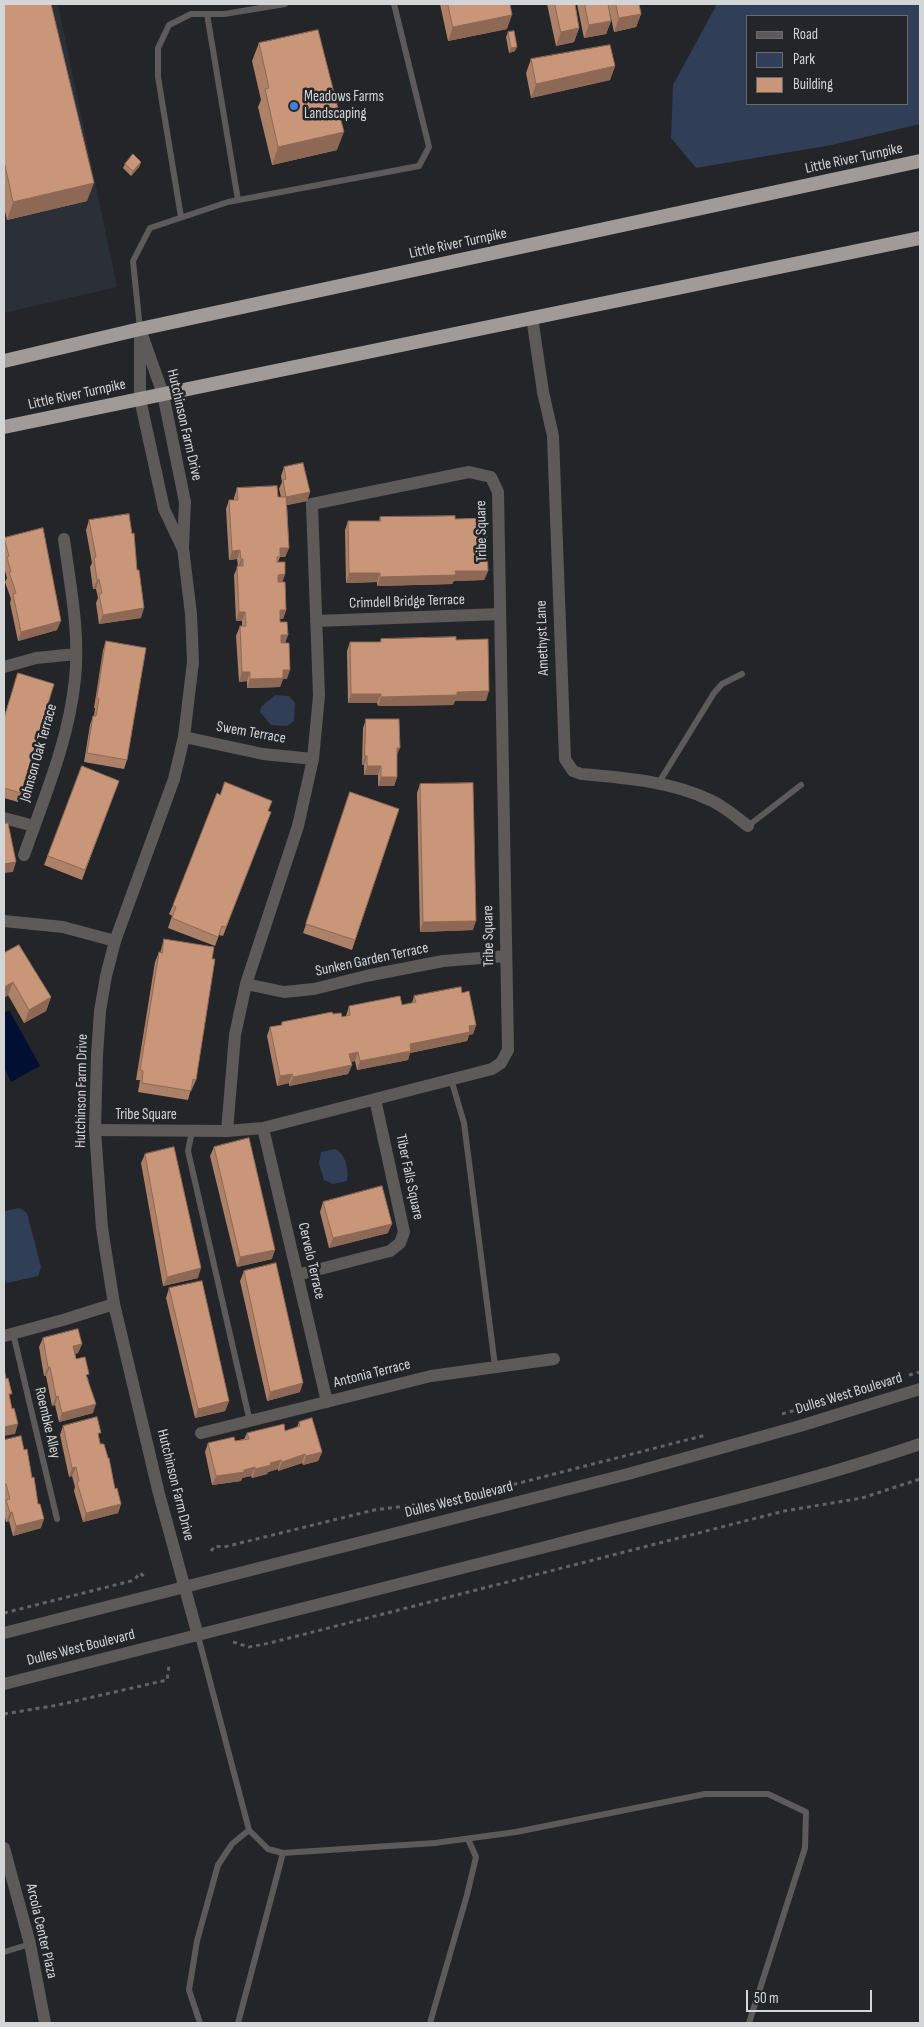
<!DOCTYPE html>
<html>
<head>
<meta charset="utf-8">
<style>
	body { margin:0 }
	#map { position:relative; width:924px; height:2027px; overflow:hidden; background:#232529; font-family:"Sofia Sans Condensed",sans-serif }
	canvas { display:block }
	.frame { position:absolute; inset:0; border:5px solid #d3d5d7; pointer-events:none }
	.legend { position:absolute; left:746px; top:15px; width:162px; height:90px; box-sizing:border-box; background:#232529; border:1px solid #696b6f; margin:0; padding:6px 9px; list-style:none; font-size:15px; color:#d3d5d7 }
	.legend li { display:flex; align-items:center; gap:10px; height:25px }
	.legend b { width:25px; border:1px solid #696b6f }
	.scale { position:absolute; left:746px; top:1990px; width:126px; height:22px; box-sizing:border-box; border:2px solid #d3d5d7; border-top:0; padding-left:6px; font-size:15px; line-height:18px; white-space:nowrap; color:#d3d5d7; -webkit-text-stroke:4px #232529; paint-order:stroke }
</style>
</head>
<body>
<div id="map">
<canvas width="924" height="2027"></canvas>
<div class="frame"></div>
<ul class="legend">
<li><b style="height:6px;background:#5d5a5a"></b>Road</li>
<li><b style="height:14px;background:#303e58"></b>Park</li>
<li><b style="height:14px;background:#c99679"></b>Building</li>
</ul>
<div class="scale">50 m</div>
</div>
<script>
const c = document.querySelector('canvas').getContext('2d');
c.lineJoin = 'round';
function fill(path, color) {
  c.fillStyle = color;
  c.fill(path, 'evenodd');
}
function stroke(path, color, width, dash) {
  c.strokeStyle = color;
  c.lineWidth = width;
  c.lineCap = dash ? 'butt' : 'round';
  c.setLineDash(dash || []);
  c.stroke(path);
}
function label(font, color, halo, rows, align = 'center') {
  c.font = font + ' "Sofia Sans Condensed",sans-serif';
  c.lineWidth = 5;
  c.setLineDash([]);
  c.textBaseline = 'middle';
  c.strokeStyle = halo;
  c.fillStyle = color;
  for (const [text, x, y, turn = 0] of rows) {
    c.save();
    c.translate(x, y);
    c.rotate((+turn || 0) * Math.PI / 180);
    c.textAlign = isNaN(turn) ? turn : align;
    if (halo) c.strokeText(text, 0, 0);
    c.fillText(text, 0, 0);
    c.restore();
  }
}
fill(new Path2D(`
	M4 4H58L117 287 4 313Z`), '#2a2f38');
fill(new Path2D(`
	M717 4H920V124L832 145 696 168 671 138 673 85ZM748 16H908V104H748Z
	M275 695 289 696 295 703 294 721 287 726 271 725 260 712 261 707Z
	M335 1149C346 1154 349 1170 347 1181L333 1184 324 1180 319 1163 321 1152Z
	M20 1208 27 1213 41 1267 38 1276 7 1283 4 1279V1211Z`), '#303e58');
fill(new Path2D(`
	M9 1010 40 1066 11 1082 4 1067V1013Z`), '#000f32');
stroke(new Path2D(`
	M909 1375 920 1372
	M782 1414 817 1404
	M211 1551 215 1546 224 1547 374 1510 446 1501 492 1490 706 1435
	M4 1613 131 1581 135 1579 140 1573 146 1578
	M233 1642 249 1647 270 1643 784 1511 862 1498 920 1479
	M4 1714 58 1705 167 1680 169 1666`), '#616366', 3, [4, 4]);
stroke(new Path2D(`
	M207 14 238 200
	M181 217 158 77V48L169 25 191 14H224L285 4
	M140 329 133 261 150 228 228 202 419 166 429 147 394 4
	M658 784 714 693 722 684 742 674
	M748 826 801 785
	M451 1079 464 1123 495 1366
	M192 1131 188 1151 250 1422
	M13 1333 57 1519
	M198 1636 249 1830 268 1849 283 1853 238 2023
	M283 1853 435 1843 516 1832 705 1794H768L806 1812 805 1848 749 2023
	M4 1952 30 1944
	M200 2023 189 1990 197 1941 218 1865 232 1844 249 1830
	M430 2023 467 1895 476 1857 468 1839`), '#5d5a5a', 6);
stroke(new Path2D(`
	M532 317 543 392 553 436 565 759 573 771 581 774C624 778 670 781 710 800 724 806 736 817 748 826
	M316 621 500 614
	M4 667 36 658 76 654
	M184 737 263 754 313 759
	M4 818 34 826
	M24 855C44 798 69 740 75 679 80 632 70 585 64 539
	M4 921 63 927 115 941
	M246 984 284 992 314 989 366 976 443 961 506 956
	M263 1128 327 1402
	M95 1130 227 1131 263 1128 492 1069 501 1063 508 1050 498 492 491 477 469 472 312 504 319 696 313 759 298 826 246 984 235 1035 227 1131
	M297 1275 390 1251 400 1243 404 1232 375 1099
	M4 1336 63 1320 114 1304
	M201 1433 431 1376 554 1359
	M4 1848 30 1944 45 2023`), '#5d5a5a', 12);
stroke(new Path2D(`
	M140 329 163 394 185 502 183 548 191 614 193 662 184 737 174 779 115 941 106 976 100 1011 97 1055 95 1130 102 1228 114 1304 159 1494 198 1636
	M140 339V399L164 509 182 547
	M4 1633 628 1474 800 1426 920 1389
	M4 1684C187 1639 370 1592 553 1545 676 1513 800 1485 920 1444`), '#5d5a5a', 12);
stroke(new Path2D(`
	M4 361 140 329 920 161
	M4 427 920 238`), '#a09a98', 14);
fill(new Path2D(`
	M4 4 87 201 7 220 4 207Z
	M440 4H510L507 29 448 41Z
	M547 4H575L579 28 574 42 556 46Z
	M577 4H608L611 21 606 34 584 38Z
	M608 4H639L641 14 636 27 614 32Z
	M508 32 515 51 509 53 506 37Z
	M259 43 337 150 272 165 258 107 261 100 252 61Z
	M531 59 615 66 610 80 531 98 526 73Z
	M141 162 139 167 131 176 123 168 125 164Z
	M284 467 310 492 307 501 287 505 289 548 285 557H280L278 562 285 574 282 582 286 610 283 619H280V622L288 635 285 643 287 679H283L280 687 247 688V681L239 682 236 636 240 626H242V621H236L234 575 238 566 237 559 229 560 226 509 229 500H234V498L237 488 278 497H281L279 489 282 482 281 476Z
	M380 517 455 519 488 571 484 580 454 581 452 584 377 586V582L346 583 345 530 348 521H379Z
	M89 520 141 618 99 624 96 603 98 598 96 589H93L90 567 92 563 86 530Z
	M4 538 57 630 18 641 10 603 11 599 5 582 7 578 4 567 5 562 4 559Z
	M381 639 456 640 486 701H455L453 705 378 706 377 703H348L347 651 350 642H380Z
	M106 641 127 760 124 769 84 762 90 725 93 716H94L95 708H94L103 650Z
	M18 673 21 793 18 802 4 798V717Z
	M366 719 397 756V777L394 786H378V775H364V765H362L363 728Z
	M82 766 119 781 82 880 44 865Z
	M420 784 473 930 420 932 417 793Z
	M350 792 399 809 352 950 303 933Z
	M268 811 271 812 223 936 219 935 215 946 168 928 172 916 169 914 173 905Z
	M164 939 196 1080 192 1089H191L188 1100 138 1092 140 1080H136L155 962 159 952 160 953Z
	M4 953 51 997 46 1011 24 1023 8 995 4 998Z
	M462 993 476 1025 473 1034 469 1035 467 1041 410 1053 408 1060 357 1070 355 1061 351 1062 352 1065 348 1074 289 1086V1083L277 1086 267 1036 270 1027 281 1025 282 1022 333 1014 342 1017 346 1016 349 1006 402 1005 412 1003 414 996Z
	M214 1147 272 1259 237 1267 210 1156Z
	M145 1154 198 1278 163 1286 141 1163Z
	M323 1202 388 1233 329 1248 320 1212Z
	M244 1271 300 1392 267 1401 240 1281Z
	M169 1288 229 1401 225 1411 195 1418 166 1298Z
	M43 1338 82 1344 78 1353 75 1354 76 1359 88 1378 93 1413 59 1422 55 1405 52 1406 46 1376H44L39 1347Z
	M299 1422 322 1452 318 1461 303 1465 302 1463 278 1471V1469L268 1472 267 1474 252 1478 251 1476 242 1478 241 1481 212 1485 205 1452 208 1443 235 1441 244 1439 247 1433 285 1431 297 1427Z
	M63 1426 99 1438 115 1489 121 1504 118 1513 83 1522 74 1491 75 1487 72 1476 69 1477 60 1435Z
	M4 1440 41 1528 13 1536 9 1521 6 1522 4 1513V1507L5 1503 4 1499Z`), '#ad8168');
fill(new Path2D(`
	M641 14 636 27 614 32 619 18Z
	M512 15 507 29 448 41 453 27Z
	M611 21 606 34 584 38 589 25Z
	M579 28 574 42 556 46 561 32Z
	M517 47 515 51 509 53 511 48Z
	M615 66 610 80 531 98 536 84Z
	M344 132 337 150 272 165 278 147Z
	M141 162 139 167 131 176 133 171Z
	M94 183 87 201 7 220 13 202Z
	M310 492 307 501 283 506 286 497Z
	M280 548H289L285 557H276Z
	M240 550 237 559 229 560 232 551Z
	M241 559H243L240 568H238Z
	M455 571H488L484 580 454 581 452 584 377 586 380 577Z
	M349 573H380L377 582 346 583Z
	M285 574 282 584H274L278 575Z
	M99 579 96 589H93L97 580Z
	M144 608 141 618 99 624 103 615Z
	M280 610H286L283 619H276Z
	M239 612H245L242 621H236Z
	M61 621 57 630 18 641 21 632Z
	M281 635H288L284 644H278Z
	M283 670H290L287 679H283L280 687 247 688 250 679Z
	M242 672H250L247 681 239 682Z
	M489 691 486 701H455L453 705 378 706 381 697 457 692Z
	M351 694H381L377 703H348Z
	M397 748H400L396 757Z
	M365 756H367L364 765H362Z
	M367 766H381L378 775H364Z
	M381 777H397L394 786H378Z
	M16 862 13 872 4 873V864Z
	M476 921 473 930 420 932 423 922Z
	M13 982 8 995 4 998V987Z
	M51 997 46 1011 24 1023 29 1010Z
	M476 1025 473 1034 469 1035 467 1041 410 1053 408 1060 357 1070 360 1061 410 1044 469 1026Z
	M358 1052 355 1061 346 1063 349 1054Z
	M352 1065 348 1074 289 1086 293 1077Z
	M292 1074 289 1083 277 1086 280 1076Z
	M392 1224 388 1233 329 1248 333 1238Z
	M275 1250 272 1259 237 1267 240 1257Z
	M201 1268 198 1278 163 1286 167 1277Z
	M82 1344 78 1353 70 1355 73 1346Z
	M48 1367H50L46 1376H44Z
	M303 1383 300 1392 267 1401 270 1392Z
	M58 1396 55 1405 52 1406 56 1397Z
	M229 1401 225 1411 195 1418 198 1409Z
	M96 1404 93 1413 59 1422 62 1413Z
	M18 1424 15 1434 4 1436V1427Z
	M322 1452 318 1461 303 1465 306 1456Z
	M305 1454 302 1463 278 1471 282 1462Z
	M281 1460 278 1469 268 1472 267 1474 252 1478 255 1469 270 1463Z
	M76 1467 72 1476 69 1477 72 1468Z
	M255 1467 251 1476 242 1478 241 1481 212 1485 216 1476Z
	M121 1504 118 1513 83 1522 86 1513Z
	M12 1512 9 1521 6 1522 10 1513Z
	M44 1519 41 1528 13 1536 16 1526Z`), '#8d6955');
const building = new Path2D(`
	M4 4H51L94 183 13 202 4 161Z
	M448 4H510L512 15 453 27Z
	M555 4H575L579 28 561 32Z
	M585 4H608L611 21 589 25Z
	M616 4H639L641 14 619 18Z
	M318 30 344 132 278 147 265 89 269 88 259 43Z
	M514 31 517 47 511 48 508 32Z
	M610 45 615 66 536 84 531 59Z
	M133 154 141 162 133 171 125 164Z
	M303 463 310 492 286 497 283 480 286 479 284 467Z
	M277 486 278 497H286L289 548H280V557H277V562H285V574L278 575V582H285L286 610H280V622H287L288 635H281V643H289L290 670H283V678L250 679V672H242L240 626H246L245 612H239L237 566H243V559H241L240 550 232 551 229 500H238L237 488Z
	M129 514 132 534 134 533 137 570H139L144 608 103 615 99 594 102 593 99 579 97 580 94 558 96 557 89 520Z
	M455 516V519L486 518 488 571H455L456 575 380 577V573H349L348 521H381L380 517Z
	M43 528 61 621 21 632 13 594 16 593 9 572H11L7 557 9 556 4 538Z
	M456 637V640L488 639 489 691 457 692V695L381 697V694H351L350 642H381V639Z
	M106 641 146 648 127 760 87 753 93 716H96L99 699 97 698Z
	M18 673 54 684 21 793 4 788V719Z
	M366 719H399L400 748H397V777H381V766H367V756H365Z
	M82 766 119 781 85 870 48 856Z
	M225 782 272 801 268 811 271 812 226 927 222 926 218 937 172 918 176 907 173 905 217 793 220 795Z
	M473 783 476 921 423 922 420 784Z
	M350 792 399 809 355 940 306 924Z
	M8 823 16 862 4 864V824Z
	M164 939 214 947 212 959H215L196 1080 193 1079 191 1091 142 1083 143 1071 140 1070 159 952 162 953Z
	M19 945 51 997 29 1010 13 982 4 987V953Z
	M461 987 462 993 469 991 476 1025 469 1026 470 1032 410 1044 411 1051 360 1061 358 1052 349 1054 352 1065 293 1077 292 1074 280 1076 270 1027 282 1025V1022L332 1012 333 1014 341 1013 342 1017 350 1015 349 1006 400 996 402 1005 416 1002 414 996Z
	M249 1138 275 1250 240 1257 214 1147Z
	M174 1147 201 1268 167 1277 145 1154Z
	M382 1186 392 1224 333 1238 323 1202Z
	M276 1263 303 1383 270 1392 244 1271Z
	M202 1281 229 1401 198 1409 169 1288Z
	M78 1329 82 1344 73 1346 76 1359 85 1357 89 1374 86 1375 96 1404 62 1413 58 1396 56 1397 50 1367H48L43 1338Z
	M4 1368 6 1379 8 1378 12 1394H9L12 1409 14 1408 18 1424 4 1427Z
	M97 1417 101 1433H98L100 1444H104L108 1458H109L115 1489 117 1488 121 1504 86 1513 77 1482 79 1481 76 1467 72 1468 63 1426Z
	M312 1418 322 1452 306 1456 305 1454 282 1462 281 1460 270 1463 271 1465 255 1469V1467L244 1470V1472L216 1476 208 1443 234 1437 235 1441 249 1439 247 1433 284 1424 285 1431 300 1426 299 1422Z
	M21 1436 24 1450 27 1449 32 1478 34 1477 38 1504H40L44 1519 16 1526 12 1512 10 1513 6 1500 10 1499 6 1484H4V1440Z`);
fill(building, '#c99679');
stroke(building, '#8d6955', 1);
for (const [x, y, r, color] of [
	[294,106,5,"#3f7fe0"]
]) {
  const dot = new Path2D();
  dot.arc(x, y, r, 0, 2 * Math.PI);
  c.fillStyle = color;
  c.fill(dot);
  stroke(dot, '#232529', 2);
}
label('15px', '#d3d5d7', '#232529', [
	["Meadows Farms",304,97],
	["Landscaping",304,114]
], 'left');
label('15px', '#d3d5d7', '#232529', [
	["Little River Turnpike",854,159,-12],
	["Little River Turnpike",458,244,-12],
	["Little River Turnpike",77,395,-12],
	["Hutchinson Farm Drive",184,425,77],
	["Tribe Square",482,531,-91],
	["Crimdell Bridge Terrace",407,602,-2],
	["Amethyst Lane",543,638,-92],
	["Swem Terrace",251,733,10],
	["Johnson Oak Terrace",39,753,-74],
	["Tribe Square",489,936,-91],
	["Sunken Garden Terrace",372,960,-12],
	["Hutchinson Farm Drive",82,1091,-89],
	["Tribe Square",146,1115],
	["Tiber Falls Square",409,1177,78],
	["Cervelo Terrace",311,1261,77],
	["Antonia Terrace",372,1374,-14],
	["Dulles West Boulevard",849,1394,-17],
	["Roembke Alley",47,1423,77],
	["Hutchinson Farm Drive",175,1485,76],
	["Dulles West Boulevard",459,1500,-14],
	["Dulles West Boulevard",81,1648,-14],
	["Arcola Center Plaza",41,1931,77]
]);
</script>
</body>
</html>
